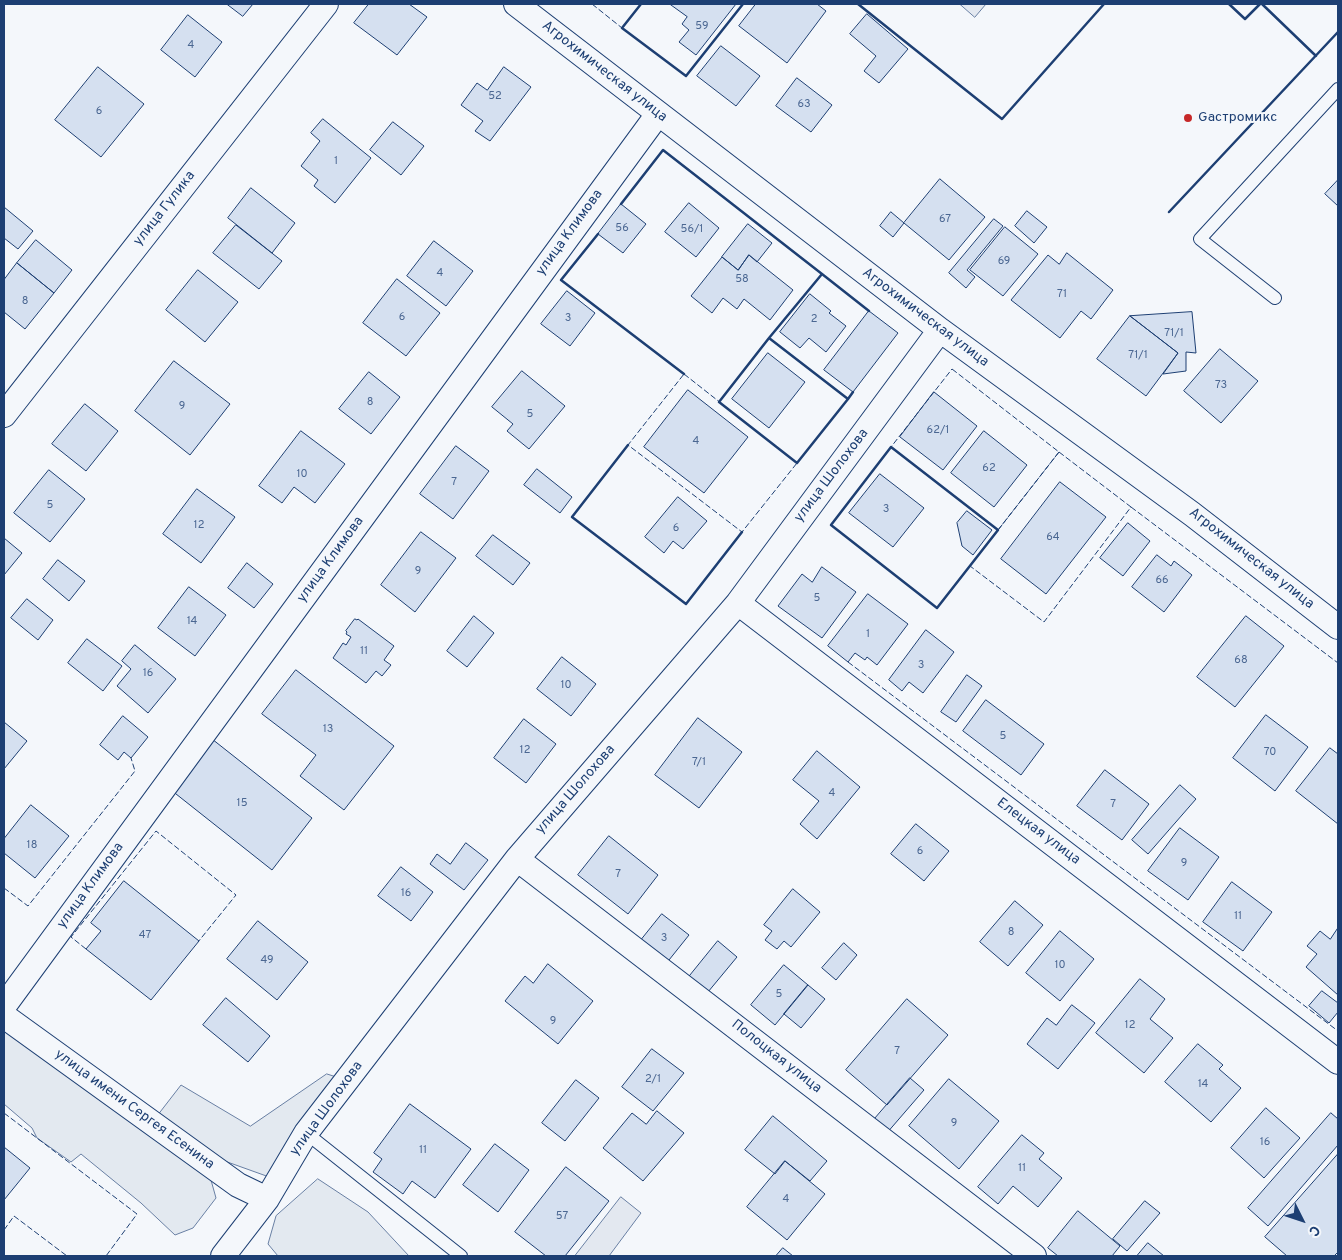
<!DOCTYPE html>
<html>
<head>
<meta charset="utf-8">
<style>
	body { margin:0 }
	#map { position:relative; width:1342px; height:1260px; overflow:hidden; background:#f4f7fb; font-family:Overpass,sans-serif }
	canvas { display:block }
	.frame { position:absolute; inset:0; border:5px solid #1d3f73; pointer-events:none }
	.north { position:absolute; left:1277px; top:1195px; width:50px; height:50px; -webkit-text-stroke:4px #f4f7fb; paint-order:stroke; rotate:131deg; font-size:14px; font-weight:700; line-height:20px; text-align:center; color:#1d3f73 }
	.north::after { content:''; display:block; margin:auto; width:18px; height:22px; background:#1d3f73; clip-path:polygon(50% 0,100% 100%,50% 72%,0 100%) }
</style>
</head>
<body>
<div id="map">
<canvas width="1342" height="1260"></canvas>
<div class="frame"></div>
<div class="north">С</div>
</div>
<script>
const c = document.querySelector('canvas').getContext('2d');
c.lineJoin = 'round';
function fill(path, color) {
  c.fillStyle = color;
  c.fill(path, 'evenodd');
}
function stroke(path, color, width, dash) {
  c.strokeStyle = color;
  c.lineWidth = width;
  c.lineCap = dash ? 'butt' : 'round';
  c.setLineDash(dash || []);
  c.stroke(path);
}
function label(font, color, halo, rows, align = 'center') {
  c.font = font + ' Overpass,sans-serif';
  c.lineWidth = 4;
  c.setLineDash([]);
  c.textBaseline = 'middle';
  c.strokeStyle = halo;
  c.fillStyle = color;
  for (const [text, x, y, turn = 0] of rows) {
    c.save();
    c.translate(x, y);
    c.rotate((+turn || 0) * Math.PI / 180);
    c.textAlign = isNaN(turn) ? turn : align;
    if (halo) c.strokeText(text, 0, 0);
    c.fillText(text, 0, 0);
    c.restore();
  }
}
const green = new Path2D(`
	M4 1022 209 1173 216 1198 193 1228 175 1235 141 1203 81 1154 71 1162 37 1138 32 1128 4 1104Z
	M327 1074 352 1082 272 1178 219 1159 157 1116 181 1085 250 1126Z
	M318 1179 368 1212 409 1256H278L268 1244 276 1216Z`);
fill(green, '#e3e9f0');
stroke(green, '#687fa3', 1);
const parking = new Path2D(`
	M960 4H986L975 17Z
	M621 1197 641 1213 609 1256H575Z`);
fill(parking, '#e3e8f0');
stroke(parking, '#687fa3', 1);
const building = new Path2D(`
	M227 4H253L243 16Z
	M369 4H409L427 17 397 55 354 23Z
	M670 4H736L696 55 679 42 689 30 682 24 687 17Z
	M756 4H817L826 11 787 63 739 26Z
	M867 14 908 49 879 83 864 71 876 56 850 34Z
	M188 15 222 42 195 77 161 50Z
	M721 46 760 76 736 106 697 76Z
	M98 67 144 104 101 157 55 120Z
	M504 67 531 87 490 141 475 131 483 121 461 105 477 83 487 90Z
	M797 78 832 105 811 132 776 106Z
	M323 119 371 158 335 203 314 186 318 180 301 166 320 141 311 133Z
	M393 122 424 146 401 175 370 150Z
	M940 179 985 217 949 260 904 223Z
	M1338 180V206L1325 194Z
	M251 188 295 223 272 253 228 218Z
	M689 203 719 228 696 257 665 232Z
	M621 204 646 224 623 253 598 234Z
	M4 207 33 231 18 249 4 238Z
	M1027 211 1047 227 1034 243 1015 226Z
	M891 212 904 223 893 237 880 226Z
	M994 219 1003 226 967 270 975 277 966 288 949 273Z
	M748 224 772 243 757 262 749 255 738 270 722 257Z
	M236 225 282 261 259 289 213 253Z
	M1005 227 1038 254 1003 296 970 270Z
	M36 240 72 270 54 293 17 263Z
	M434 241 473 271 446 306 407 276Z
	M1067 253 1113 290 1091 319 1081 311 1060 338 1011 300 1048 255 1059 264Z
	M749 255 793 290 770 320 744 299 737 309 723 298 712 313 691 296 722 257 738 270Z
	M17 263 54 293 25 329 4 312V280Z
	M198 270 238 302 205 342 166 310Z
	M397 279 440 313 406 356 363 323Z
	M567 291 595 313 570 346 541 324Z
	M810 294 831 311 829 313 846 326 826 352 809 338 800 348 780 332Z
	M869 311 898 333 853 392 824 370Z
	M1192 312 1196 353 1186 352V371L1163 374 1178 353 1130 316Z
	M1130 316 1178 353 1146 396 1097 359Z
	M1220 349 1258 381 1221 423 1184 391Z
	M768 353 805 382 769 428 732 399Z
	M174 361 230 404 190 455 135 411Z
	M522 371 565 406 529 449 507 431 513 424 492 407Z
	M369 372 400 397 371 434 339 409Z
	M688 390 748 437 704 493 644 447Z
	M934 392 977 426 943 470 900 437Z
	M85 404 118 431 86 471 52 444Z
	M301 431 345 464 315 503 294 487 282 503 259 486Z
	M984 431 1027 465 994 507 951 473Z
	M456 446 489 471 453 519 420 494Z
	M537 469 572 497 560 513 524 485Z
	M49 470 85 499 50 542 14 513Z
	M880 474 924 508 893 547 849 513Z
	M1060 482 1106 517 1046 594 1001 559Z
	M197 489 235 517 201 563 163 534Z
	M678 497 707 521 683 549 673 541 664 553 645 537Z
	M967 511 992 530 973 555 962 546 957 523Z
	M1128 523 1150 541 1123 576 1100 558Z
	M421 532 456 558 415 612 381 585Z
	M493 535 530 563 513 585 476 556Z
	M4 538 22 553 4 575Z
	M1157 555 1171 566 1174 561 1192 575 1164 612 1132 587Z
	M58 560 85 581 69 601 43 579Z
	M247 563 273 584 254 608 228 588Z
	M822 567 856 592 822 638 778 606 802 574 812 582Z
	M189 587 226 615 195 656 158 628Z
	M868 594 908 624 877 665 867 657 865 660 855 653 848 662 828 646Z
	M27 599 53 620 38 640 11 618Z
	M474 616 494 633 467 667 447 651Z
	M1246 616 1284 646 1235 707 1197 677Z
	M355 619 357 620 358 619 394 646 384 660 391 665 382 676 376 671 366 683 333 658 343 643 346 645 351 637 346 634 347 632 346 631Z
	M926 630 954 652 923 693 909 682 902 691 889 680Z
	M87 639 122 666 103 691 68 663Z
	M135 645 176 679 148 713 117 686 131 669 122 661Z
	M562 657 596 684 571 716 537 689Z
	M296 670 394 746 344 810 300 776 316 755 262 714Z
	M967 675 982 686 956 722 941 712Z
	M986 700 1044 744 1021 775 963 731Z
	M1266 715 1308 747 1275 791 1233 758Z
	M123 716 148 737 131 758 124 752 118 760 100 745Z
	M698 718 742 752 699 808 655 775Z
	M524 719 556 744 526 783 494 758Z
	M4 722 27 741 4 769Z
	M212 739 312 818 272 870 171 790Z
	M1330 748 1338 754V824L1296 791Z
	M817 751 860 787 817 839 800 824 819 801 793 780Z
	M1105 770 1149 804 1122 840 1077 806Z
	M1180 785 1196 799 1148 854 1132 840Z
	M31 805 69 836 35 878 4 853V839Z
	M916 824 949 851 924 881 891 854Z
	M1180 828 1219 857 1188 900 1148 871Z
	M609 836 658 875 628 914 578 875Z
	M466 843 488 860 464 890 430 864 437 854 450 864Z
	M401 867 433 892 411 921 378 896Z
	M124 881 199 941 151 1000 86 949 101 931 91 923Z
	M1232 882 1272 912 1243 951 1203 922Z
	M793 889 820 912 791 947 784 941 777 949 765 940 772 931 764 925Z
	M1015 901 1043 925 1008 966 980 942Z
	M662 914 689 935 665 965 638 944Z
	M258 921 308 962 277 1000 227 959Z
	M1338 928V995L1306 967 1317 954 1307 946 1320 931 1330 939Z
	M1060 931 1094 959 1060 1001 1026 973Z
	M718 941 737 957 703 998 684 983Z
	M844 943 857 955 836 980 822 968Z
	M548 964 593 1001 558 1044 505 1001 525 976 533 983Z
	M784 965 808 985 775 1025 751 1005Z
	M1140 979 1165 999 1150 1019 1173 1038 1144 1073 1096 1033Z
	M808 985 825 999 801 1028 784 1014Z
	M1322 991 1338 1003V1012L1329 1023 1309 1006Z
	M226 998 270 1036 248 1062 203 1025Z
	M907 999 948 1035 887 1105 846 1070Z
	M1072 1005 1095 1023 1058 1069 1027 1044 1047 1018 1056 1025Z
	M1198 1044 1223 1065 1219 1069 1241 1088 1211 1122 1165 1082Z
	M652 1049 684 1073 653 1111 622 1087Z
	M910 1078 924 1090 886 1134 872 1122Z
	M949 1079 999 1121 959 1169 909 1126Z
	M576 1080 599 1098 565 1141 542 1123Z
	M410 1104 471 1149 435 1198 412 1181 403 1194 373 1172 382 1159 374 1153Z
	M1266 1108 1300 1138 1264 1178 1231 1148Z
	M657 1111 684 1133 643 1181 603 1148 632 1113 646 1124Z
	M1331 1113 1338 1119V1145L1268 1226 1248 1208Z
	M773 1116 827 1161 810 1181 785 1161 775 1174 745 1150Z
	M1022 1135 1044 1153 1039 1159 1062 1178 1038 1207 1013 1186 998 1204 978 1187Z
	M495 1144 529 1170 498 1212 463 1185Z
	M4 1147 30 1168 4 1200Z
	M1338 1154V1252L1334 1256H1287L1265 1237Z
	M785 1161 825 1194 787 1240 747 1207Z
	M566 1167 609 1201 565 1256H546L515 1232Z
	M1145 1201 1160 1213 1127 1251 1113 1239Z
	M1078 1211 1120 1246 1112 1256H1058L1048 1248Z
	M1148 1243 1164 1256H1137Z
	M783 1248 793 1256H776Z`);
fill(building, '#d5e0f0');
stroke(building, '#1d3f73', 1);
const service = new Path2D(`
	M1275 298 1200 239 1338 89
	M306 1133 461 1256`);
const minor = new Path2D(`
	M516 4 940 330 1192 514 1338 627
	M4 415 326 4
	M738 603 1338 1062
	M517 859 1034 1256
	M4 1006 658 114
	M4 1016 238 1185 267 1199
	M223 1256 267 1199 306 1133 517 859 738 603 940 330`);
stroke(service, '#1d3f73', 14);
stroke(minor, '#1d3f73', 26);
stroke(service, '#f4f7fb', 12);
stroke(minor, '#f4f7fb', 24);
stroke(new Path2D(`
	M592 4 622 28
	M952 369 1059 452 998 530 891 447Z
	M684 374 797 463 742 532 628 445Z
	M1059 452 1131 507 1044 622 970 566Z
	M1131 507 1338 663
	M848 662 1338 1031
	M4 888 28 906 135 771 131 758
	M86 949 71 937 156 831 236 895 198 942
	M4 1113 137 1214 106 1256
	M4 1230 14 1216 67 1256`), '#1d3f73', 1, [6, 2.5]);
stroke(new Path2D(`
	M641 4 622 28 686 76 743 4
	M858 4 1002 119 1104 4
	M1229 4 1245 19 1260 4
	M1262 4 1316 56
	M621 204 663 150 822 274
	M1169 212 1338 32
	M598 234 561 280 684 374
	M769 338 719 402 797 463 848 399
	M853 392 848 399 769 338 822 274 869 311
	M628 445 572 517 686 604 742 532
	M891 447 998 530 937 608 831 525Z`), '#1d3f73', 2.5);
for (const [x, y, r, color] of [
	[1188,118,5,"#c62828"]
]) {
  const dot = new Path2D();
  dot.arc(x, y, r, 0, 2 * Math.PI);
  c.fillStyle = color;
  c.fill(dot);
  stroke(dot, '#f4f7fb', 2);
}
label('11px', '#4b6792', null, [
	["59",702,27],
	["4",191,46],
	["52",495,97],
	["63",804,105],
	["6",99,112],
	["1",336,162],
	["67",945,220],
	["56",622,229],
	["56/1",692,230],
	["69",1004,262],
	["4",440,274],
	["58",742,280],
	["71",1062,295],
	["8",25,302],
	["6",402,318],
	["3",568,319],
	["2",814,320],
	["71/1",1174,334],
	["71/1",1138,356],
	["73",1221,386],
	["8",370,403],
	["9",182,407],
	["5",530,415],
	["62/1",938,431],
	["4",696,442],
	["62",989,469],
	["10",302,475],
	["7",454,483],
	["5",50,506],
	["3",886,510],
	["12",199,526],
	["6",676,529],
	["64",1053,538],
	["9",418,572],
	["66",1162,581],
	["5",817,599],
	["14",192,622],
	["1",868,635],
	["11",364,652],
	["68",1241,661],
	["3",921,666],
	["16",148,674],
	["10",566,686],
	["13",328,730],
	["5",1003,737],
	["12",525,751],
	["70",1270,753],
	["7/1",699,763],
	["4",832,794],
	["15",242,804],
	["7",1113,805],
	["18",32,846],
	["6",920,852],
	["9",1184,864],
	["7",618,875],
	["16",406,894],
	["11",1238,917],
	["8",1011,933],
	["47",145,936],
	["3",664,939],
	["49",267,961],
	["10",1060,966],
	["5",779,995],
	["9",553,1022],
	["12",1130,1026],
	["7",897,1052],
	["2/1",653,1080],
	["14",1203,1085],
	["9",954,1124],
	["16",1265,1143],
	["11",423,1151],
	["11",1022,1169],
	["4",786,1200],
	["57",562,1217]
]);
label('14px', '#1d3f73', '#f4f7fb', [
	["Агрохимическая улица",604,72,38],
	["улица Гулика",165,209,-52],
	["улица Климова",570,233,-54],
	["Агрохимическая улица",925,318,37],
	["улица Шолохова",832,476,-53],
	["Агрохимическая улица",1251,559,38],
	["улица Климова",331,560,-54],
	["улица Шолохова",576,790,-49],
	["Елецкая улица",1038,832,37],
	["улица Климова",91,886,-54],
	["Полоцкая улица",776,1057,38],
	["улица Шолохова",327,1109,-54],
	["улица имени Сергея Есенина",134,1110,36]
]);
label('14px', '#1d3f73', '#f4f7fb', [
	["Gастромикс",1198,118]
], 'left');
</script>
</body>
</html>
